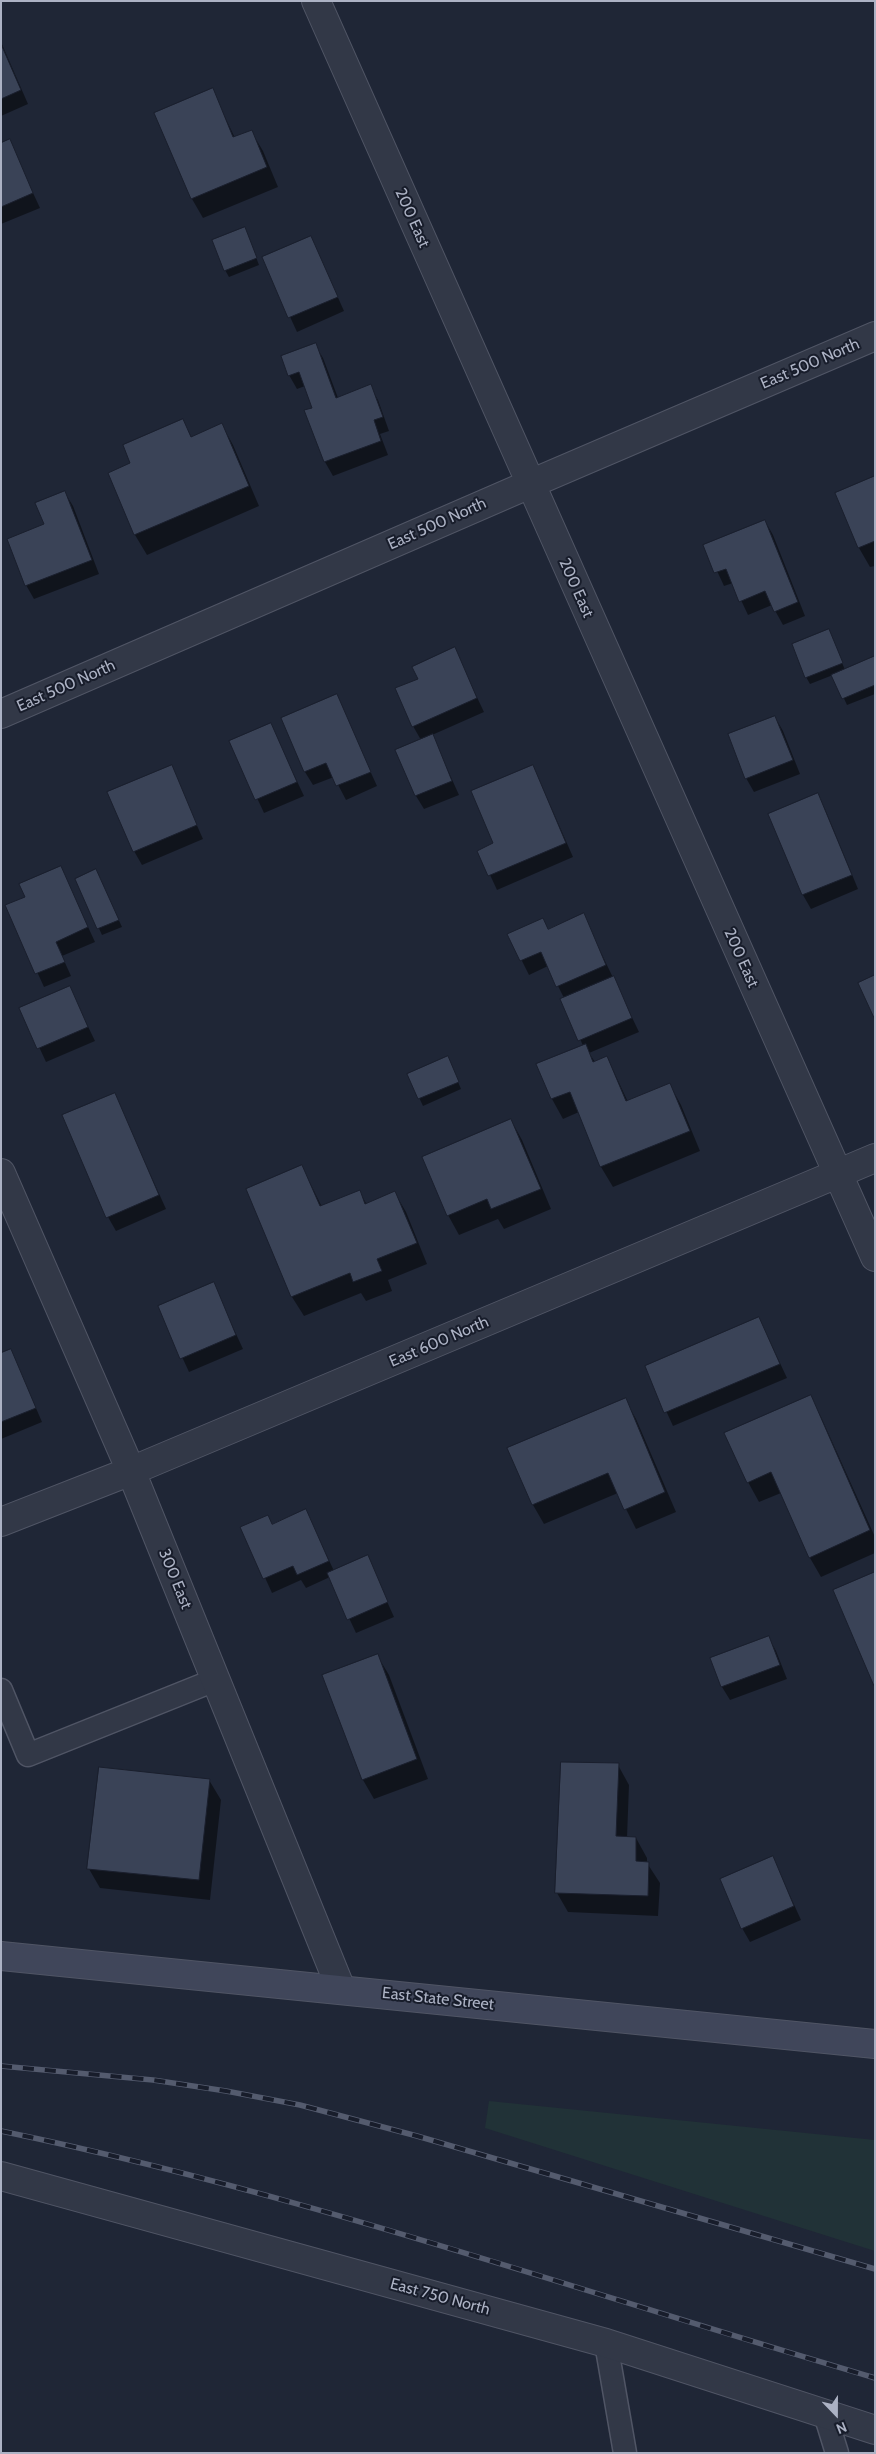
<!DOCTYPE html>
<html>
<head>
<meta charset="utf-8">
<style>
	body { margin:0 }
	#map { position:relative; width:876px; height:2454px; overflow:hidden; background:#1f2636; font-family:Cabin,sans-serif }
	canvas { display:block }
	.frame { position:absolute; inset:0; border:2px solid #acb2c4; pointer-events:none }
	.north { position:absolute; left:811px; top:2389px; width:50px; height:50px; -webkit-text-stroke:4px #181d2b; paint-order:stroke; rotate:158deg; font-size:14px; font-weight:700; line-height:20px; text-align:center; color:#acb2c4 }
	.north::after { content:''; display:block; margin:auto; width:18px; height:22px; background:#acb2c4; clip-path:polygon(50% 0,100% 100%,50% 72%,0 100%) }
</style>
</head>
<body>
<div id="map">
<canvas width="876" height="2454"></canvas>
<div class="frame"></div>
<div class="north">N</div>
</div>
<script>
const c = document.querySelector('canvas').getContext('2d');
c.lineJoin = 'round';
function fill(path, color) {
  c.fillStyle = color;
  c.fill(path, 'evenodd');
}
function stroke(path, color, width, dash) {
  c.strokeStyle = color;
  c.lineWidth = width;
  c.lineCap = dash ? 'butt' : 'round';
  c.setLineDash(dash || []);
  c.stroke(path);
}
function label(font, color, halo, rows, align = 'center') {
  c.font = font + ' Cabin,sans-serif';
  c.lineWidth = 4;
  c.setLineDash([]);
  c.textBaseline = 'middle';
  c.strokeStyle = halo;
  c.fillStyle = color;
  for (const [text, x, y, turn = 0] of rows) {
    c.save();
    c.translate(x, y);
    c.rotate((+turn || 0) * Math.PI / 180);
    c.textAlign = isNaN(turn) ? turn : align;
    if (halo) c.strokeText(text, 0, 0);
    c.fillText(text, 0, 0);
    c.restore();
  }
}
fill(new Path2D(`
	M489 2101 875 2140V2251L485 2128Z`), '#213237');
fill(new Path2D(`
	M1 42 28 104 1 116Z
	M212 90 235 138 251 131 263 151 278 187 203 218 192 199Z
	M9 141 40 208 1 224V145Z
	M248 236 259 265 229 277 225 270Z
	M311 237 344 311 297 332 263 258Z
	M315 345 323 358 338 398 370 386 378 400 389 431 380 434 388 455 333 476 325 462 306 411 314 409 305 386 297 389 289 375Z
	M182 420 192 438 222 425 233 445 259 506 147 555 135 535 109 473 132 463Z
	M875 477V566L870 567 859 548 836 494Z
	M65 493 73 506 99 574 34 599 26 585 46 525Z
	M765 521 773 535 805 616 783 625 772 605 748 615 733 583 724 586 705 545Z
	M832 638 845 670 875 657V694L847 705 833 675 810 684 806 677Z
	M454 649 484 712 432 735 459 795 424 809 416 796 421 740 413 726Z
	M336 696 377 786 346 800 334 777 313 785 305 772Z
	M775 717 783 731 800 774 754 792 746 778Z
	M270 724 304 796 264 813 231 742Z
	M533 766 573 857 497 890 479 851 495 844Z
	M171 767 203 839 142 865 134 851Z
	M817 795 825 809 858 889 811 909 803 895 770 815Z
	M61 868 95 942 62 956 71 976 44 987 7 906 26 897Z
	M96 871 122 927 102 935 76 879Z
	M583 915 639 1032 589 1053 595 1062 607 1057 628 1102 670 1085 681 1105 700 1151 613 1187 601 1167 579 1112 563 1119 552 1099 538 1065 583 1046 564 998 548 966 529 975 509 935 549 930Z
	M69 987 95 1041 46 1062 21 1008Z
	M451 1065 461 1089 423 1106 408 1074Z
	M114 1094 166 1209 116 1231 108 1217Z
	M511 1120 522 1140 551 1209 504 1229 498 1219 459 1235 448 1215Z
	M302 1167 322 1207 359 1191 367 1205 395 1193 406 1212 427 1264 388 1280 392 1291 366 1301 361 1293 304 1316 292 1297Z
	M213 1284 243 1349 189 1372 159 1307Z
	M759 1318 787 1378 673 1426 646 1367Z
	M11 1350 42 1422 1 1439V1354Z
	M810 1397 821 1417 875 1537V1553L821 1577 810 1558 781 1493 759 1502 748 1482Z
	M625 1399 636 1419 676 1512 636 1529 618 1493 544 1524 533 1505Z
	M306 1511 334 1571 367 1557 394 1617 356 1633 330 1577 306 1588 301 1580 272 1593 242 1527 272 1525Z
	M769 1638 776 1651 787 1679 730 1700 722 1687Z
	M377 1655 389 1675 428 1779 374 1799 363 1780Z
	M618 1765 629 1785 627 1838H636L647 1858V1863L660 1883 658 1916 568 1912 557 1893Z
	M209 1780 221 1800 210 1900 100 1888 89 1869Z
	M773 1858 801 1920 750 1942 742 1928Z`), '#0007');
const building = new Path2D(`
	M1 44 21 90 1 99Z
	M213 88 233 137 252 130 267 167 191 199 154 113Z
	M10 139 33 193 1 207V143Z
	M245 227 257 258 224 271 212 240Z
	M311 236 338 297 288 318 262 257Z
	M316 343 336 398 371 384 383 417 374 420 381 441 324 462 304 410 312 408 299 372 288 376 281 356Z
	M183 419 191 437 222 423 249 486 134 535 108 473 130 463 123 445Z
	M875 476V541L858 548 835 493Z
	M65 491 92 560 25 586 7 539 44 524 35 503Z
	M765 520 798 602 774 612 765 591 739 602 726 569 714 573 703 545Z
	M829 629 843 663 805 678 792 644Z
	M455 647 477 698 412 727 395 688 418 679 412 667Z
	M875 656V685L842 699 831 675Z
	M337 694 371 772 336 786 326 763 304 772 281 718Z
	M775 716 793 760 745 779 728 734Z
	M271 723 297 782 255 800 229 741Z
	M433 734 452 781 415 796 395 750Z
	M172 765 197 825 133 852 107 792Z
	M533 765 566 843 488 876 477 851 493 843 471 791Z
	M818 793 852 875 802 895 768 814Z
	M61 866 88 927 56 942 65 962 35 974 5 905 25 897 19 884Z
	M96 869 119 920 97 929 75 879Z
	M584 913 606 965 556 987 541 952 520 961 507 934 543 918 548 929Z
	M875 975V1020L858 983Z
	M614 976 632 1018 578 1041 560 999Z
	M70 986 88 1027 37 1049 19 1008Z
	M586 1044 593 1062 607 1056 626 1101 670 1083 690 1131 600 1167 570 1092 551 1099 536 1064Z
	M448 1056 459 1082 418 1099 407 1074Z
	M115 1093 159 1195 106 1218 62 1115Z
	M511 1119 541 1189 491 1209 487 1199 447 1216 422 1157Z
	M302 1165 320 1206 360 1190 365 1204 395 1191 417 1243 377 1259 382 1271 353 1282 350 1273 291 1297 246 1189Z
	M214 1282 236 1335 180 1359 158 1306Z
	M759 1317 780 1364 664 1413 645 1366Z
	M11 1349 36 1408 1 1422V1353Z
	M811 1395 870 1530 809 1558 771 1472 747 1483 724 1433Z
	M626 1398 665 1492 624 1510 608 1473 532 1505 507 1448Z
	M306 1509 329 1561 297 1575 293 1566 263 1579 240 1527 268 1515 272 1524Z
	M368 1555 388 1602 347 1620 327 1573Z
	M875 1572V1685L874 1686 833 1590Z
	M769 1636 780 1665 721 1687 710 1658Z
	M378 1654 417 1759 362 1780 322 1675Z
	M561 1762 619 1763 616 1836 636 1837V1861L649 1862 648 1896 555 1893Z
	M99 1767 210 1779 199 1880 87 1869Z
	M773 1856 794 1906 741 1929 720 1879Z`);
fill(building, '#3a4357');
stroke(building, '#1a1f2d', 1);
const service = new Path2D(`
	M1 1690 28 1755 215 1680
	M606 2343 625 2453
	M825 2414 837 2453`);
const minor = new Path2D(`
	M316 1 875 1257
	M1 714 530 484 875 336
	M1 1173 131 1471 341 1989
	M1 1522 131 1471 875 1158
	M1 2176 606 2343 875 2430`);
const secondary = new Path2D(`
	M1 1956 875 2044`);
stroke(service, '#505565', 25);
stroke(minor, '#505565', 30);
stroke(secondary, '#505565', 30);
stroke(service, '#323847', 22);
stroke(minor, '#323847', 28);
stroke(secondary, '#40465a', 28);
const rail = new Path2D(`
	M1 2066 153 2080 226 2091 300 2105 417 2136 875 2269
	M1 2131C298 2192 584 2293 875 2378`);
stroke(rail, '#545b6e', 5.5);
stroke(rail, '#181d2b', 4, [11]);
label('16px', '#acb2c4', '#181d2b', [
	["200 East",412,218,66],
	["East 500 North",810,364,-23],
	["East 500 North",437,524,-24],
	["200 East",576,588,66],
	["East 500 North",66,686,-24],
	["200 East",741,958,66],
	["East 600 North",439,1342,-23],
	["300 East",175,1579,68],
	["East State Street",438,1999,6],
	["East 750 North",440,2297,15]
]);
</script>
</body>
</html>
